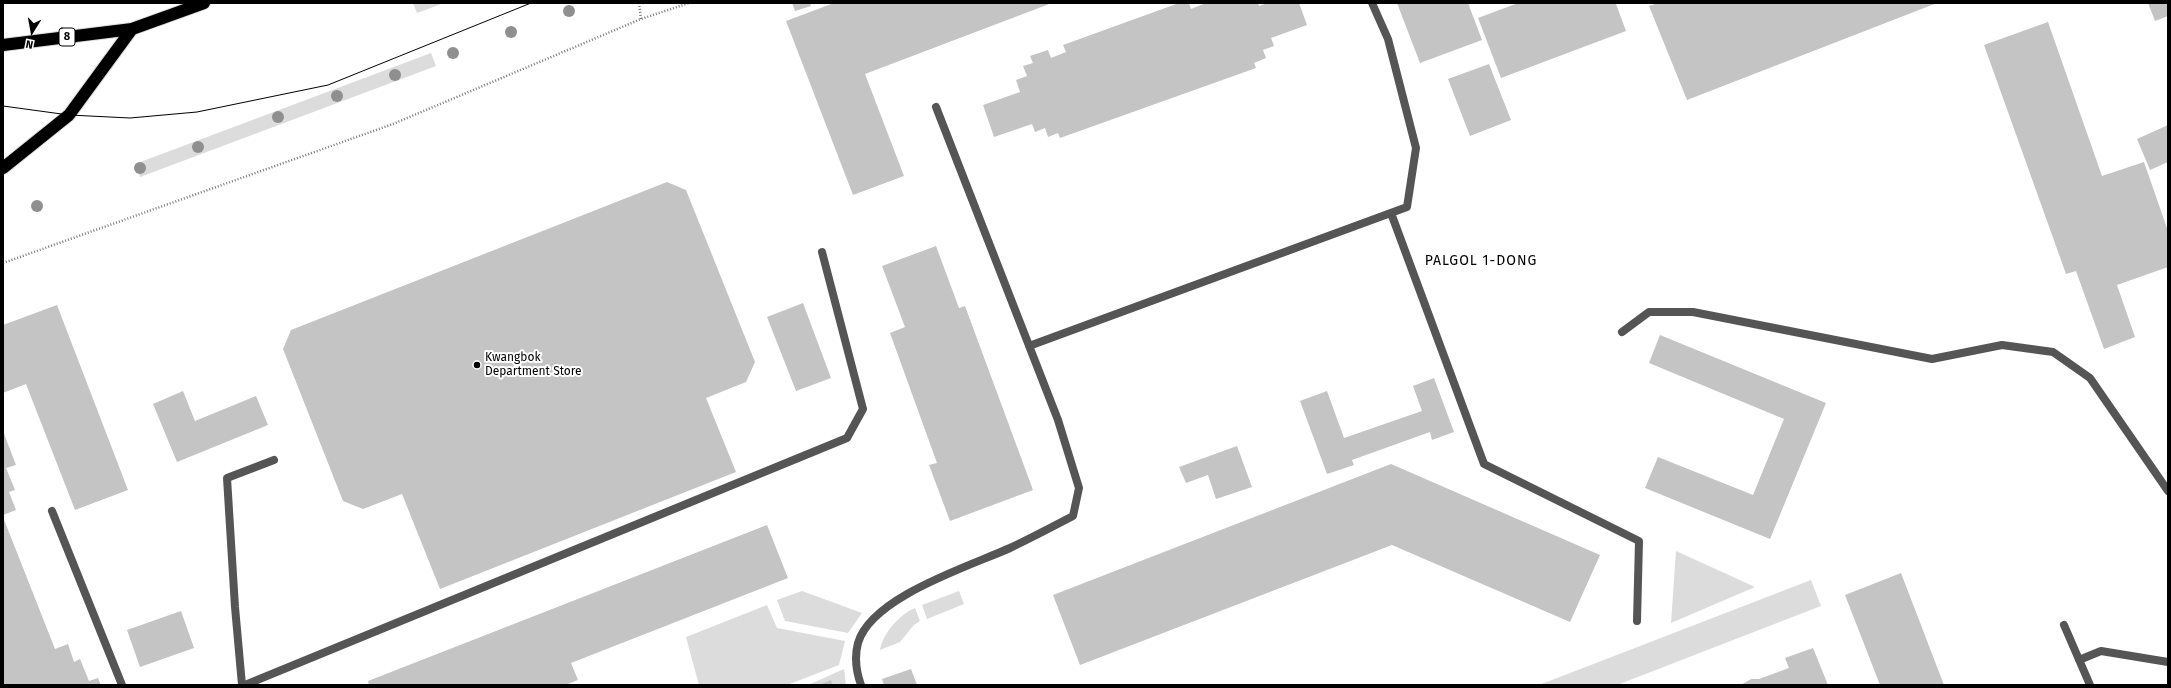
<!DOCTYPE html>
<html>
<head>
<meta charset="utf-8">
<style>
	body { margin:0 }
	#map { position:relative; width:2171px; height:688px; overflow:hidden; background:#fff; font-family:"Fira Sans",sans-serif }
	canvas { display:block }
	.frame { position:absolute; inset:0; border:4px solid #000; pointer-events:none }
	.north { position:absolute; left:12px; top:12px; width:40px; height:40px; -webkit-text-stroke:3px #fff; paint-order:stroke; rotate:191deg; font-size:11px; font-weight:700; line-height:16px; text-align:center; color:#000 }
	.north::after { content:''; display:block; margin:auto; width:14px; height:18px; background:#000; clip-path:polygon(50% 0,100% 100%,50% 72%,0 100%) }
</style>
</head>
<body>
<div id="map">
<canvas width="2171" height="688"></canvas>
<div class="frame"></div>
<div class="north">N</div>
</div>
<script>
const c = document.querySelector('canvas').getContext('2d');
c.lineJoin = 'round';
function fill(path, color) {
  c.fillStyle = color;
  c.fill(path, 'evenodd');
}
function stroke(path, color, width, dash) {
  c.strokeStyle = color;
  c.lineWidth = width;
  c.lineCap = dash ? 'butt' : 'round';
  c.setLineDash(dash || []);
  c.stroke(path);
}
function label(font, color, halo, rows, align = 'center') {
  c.font = font + ' "Fira Sans",sans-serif';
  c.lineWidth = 4;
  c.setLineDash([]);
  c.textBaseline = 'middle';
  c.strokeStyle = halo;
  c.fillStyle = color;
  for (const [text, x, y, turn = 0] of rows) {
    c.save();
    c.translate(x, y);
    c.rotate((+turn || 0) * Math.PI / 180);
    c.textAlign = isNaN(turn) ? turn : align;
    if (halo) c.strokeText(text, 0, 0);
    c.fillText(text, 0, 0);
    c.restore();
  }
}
fill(new Path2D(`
	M413 3H444L417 13Z
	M431 53 436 66 140 177 135 164Z
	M1676 551 1755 587 1671 623Z
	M1811 580 1821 606 1617 685H1539Z
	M802 591 862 613 848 633 785 621 777 600Z
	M959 591 964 604 927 619 922 605Z
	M767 605 777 628 845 641 839 665 787 685H699L686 637Z
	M915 608 920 621 914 625 900 642 880 650C883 633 900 614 915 608Z
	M844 669 846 685H808Z`), '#dcdcdc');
fill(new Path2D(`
	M792 3H810L811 6 795 11Z
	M834 3H1052L865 74 904 176 853 195 786 21Z
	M1179 3H1189L1191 9 1206 3H1258L1259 6 1267 3H1299L1307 25 1271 38 1274 46 1263 50 1266 58 1254 63 1256 68 1060 138 1058 133 1048 137 1045 128 1035 132 1032 124 994 137 983 105 1020 92 1016 80 1027 76 1023 66 1033 63 1030 56 1048 50 1051 58 1066 52 1063 45Z
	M1397 3H1468L1482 40 1420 63Z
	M1518 3H1619L1616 4 1626 31 1501 78 1478 18Z
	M1658 3H1937L1687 100 1649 6Z
	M2148 3H2168V16L2155 21Z
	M2048 22 2102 176 2144 162 2168 231V267L2117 285 2135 337 2104 349 2076 271 2066 274 1984 45Z
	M1489 64 1511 120 1470 136 1448 79Z
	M2168 125V162L2150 170 2137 139Z
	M667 182 686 190 755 362 746 382 706 398 736 472 440 589 402 494 363 509 343 501 283 349 291 330Z
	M936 246 959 308 965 306 1033 490 950 521 929 465 937 463 890 333 905 327 882 266Z
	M803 303 831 378 796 391 767 317Z
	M57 305 128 490 75 510 26 384 3 393V325Z
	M1660 335 1826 403 1770 539 1645 488 1658 457 1753 495 1784 419 1649 363Z
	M1434 378 1454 432 1432 440 1430 432 1352 460 1354 465 1327 474 1300 401 1327 391 1344 438 1422 411 1413 386Z
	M183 391 195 421 256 396 268 425 177 462 153 404Z
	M3 431 16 465 6 468 15 490 9 492 16 510 3 515Z
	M1237 446 1252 487 1216 499 1208 475 1186 483 1179 467Z
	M1391 464 1600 555 1570 622 1392 545 1080 665 1053 595Z
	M3 517 55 649 68 644 74 662 80 659 89 681 98 678 101 685H3Z
	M767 525 788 578 571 663 578 680 565 685H369L368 681Z
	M1901 573 1944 685H1880L1845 595Z
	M181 611 194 648 140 667 127 630Z
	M1813 648 1828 685H1741L1751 679H1759L1789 668 1785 658Z
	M911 669 917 685H884L882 679Z
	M831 680 833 685H819Z`), '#c4c4c4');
const highway = new Path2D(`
	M3 45 132 29 204 3
	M3 168 69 115 132 29`);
stroke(highway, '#dbdbdb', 14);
stroke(new Path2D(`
	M639 3 641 19
	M3 263 393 124 641 19 689 3`), '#777', 2.5, [1, 2]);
stroke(new Path2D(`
	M1622 332 1649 312H1693L1932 359 2002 345 2053 352 2090 378 2168 491
	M2064 625 2090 685
	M2079 660 2101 651 2168 662`), '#555', 8);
stroke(new Path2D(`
	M1391 213 1484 464 1639 541 1637 621
	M1029 346 1407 207 1416 148 1388 39 1372 3
	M52 511 122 685
	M242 685 235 607 227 478 274 460
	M245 685 847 438 863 409 822 252
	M861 685C856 671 854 658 858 643 871 597 970 566 1010 548 1031 538 1052 527 1073 516L1079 488 1058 420 936 107`), '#555', 8);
stroke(highway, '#000', 12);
stroke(new Path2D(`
	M3 106 69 115 130 118 197 112 328 85 531 3`), '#000', 1);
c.fillStyle = '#8f8f8f';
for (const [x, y] of [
	[569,11],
	[511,32],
	[453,53],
	[395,75],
	[337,96],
	[278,117],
	[198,147],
	[140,168],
	[37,206]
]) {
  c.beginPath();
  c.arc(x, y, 6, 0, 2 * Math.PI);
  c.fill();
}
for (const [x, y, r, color] of [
	[477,365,4,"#000"]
]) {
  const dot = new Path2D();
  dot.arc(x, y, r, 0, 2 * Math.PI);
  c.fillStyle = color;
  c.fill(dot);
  stroke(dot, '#fff', 1.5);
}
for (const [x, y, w] of [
	[67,37,16]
]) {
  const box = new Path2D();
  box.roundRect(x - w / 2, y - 9, w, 18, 3);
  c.fillStyle = '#fff';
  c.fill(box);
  stroke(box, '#000', 1);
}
label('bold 11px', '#000', null, [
	["8",67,37]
]);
label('12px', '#000', '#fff', [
	["Kwangbok",485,358],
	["Department Store",485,372]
], 'left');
c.letterSpacing = '1px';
label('14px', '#000', '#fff', [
	["PALGOL 1-DONG",1481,261]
]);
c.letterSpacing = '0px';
</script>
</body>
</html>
